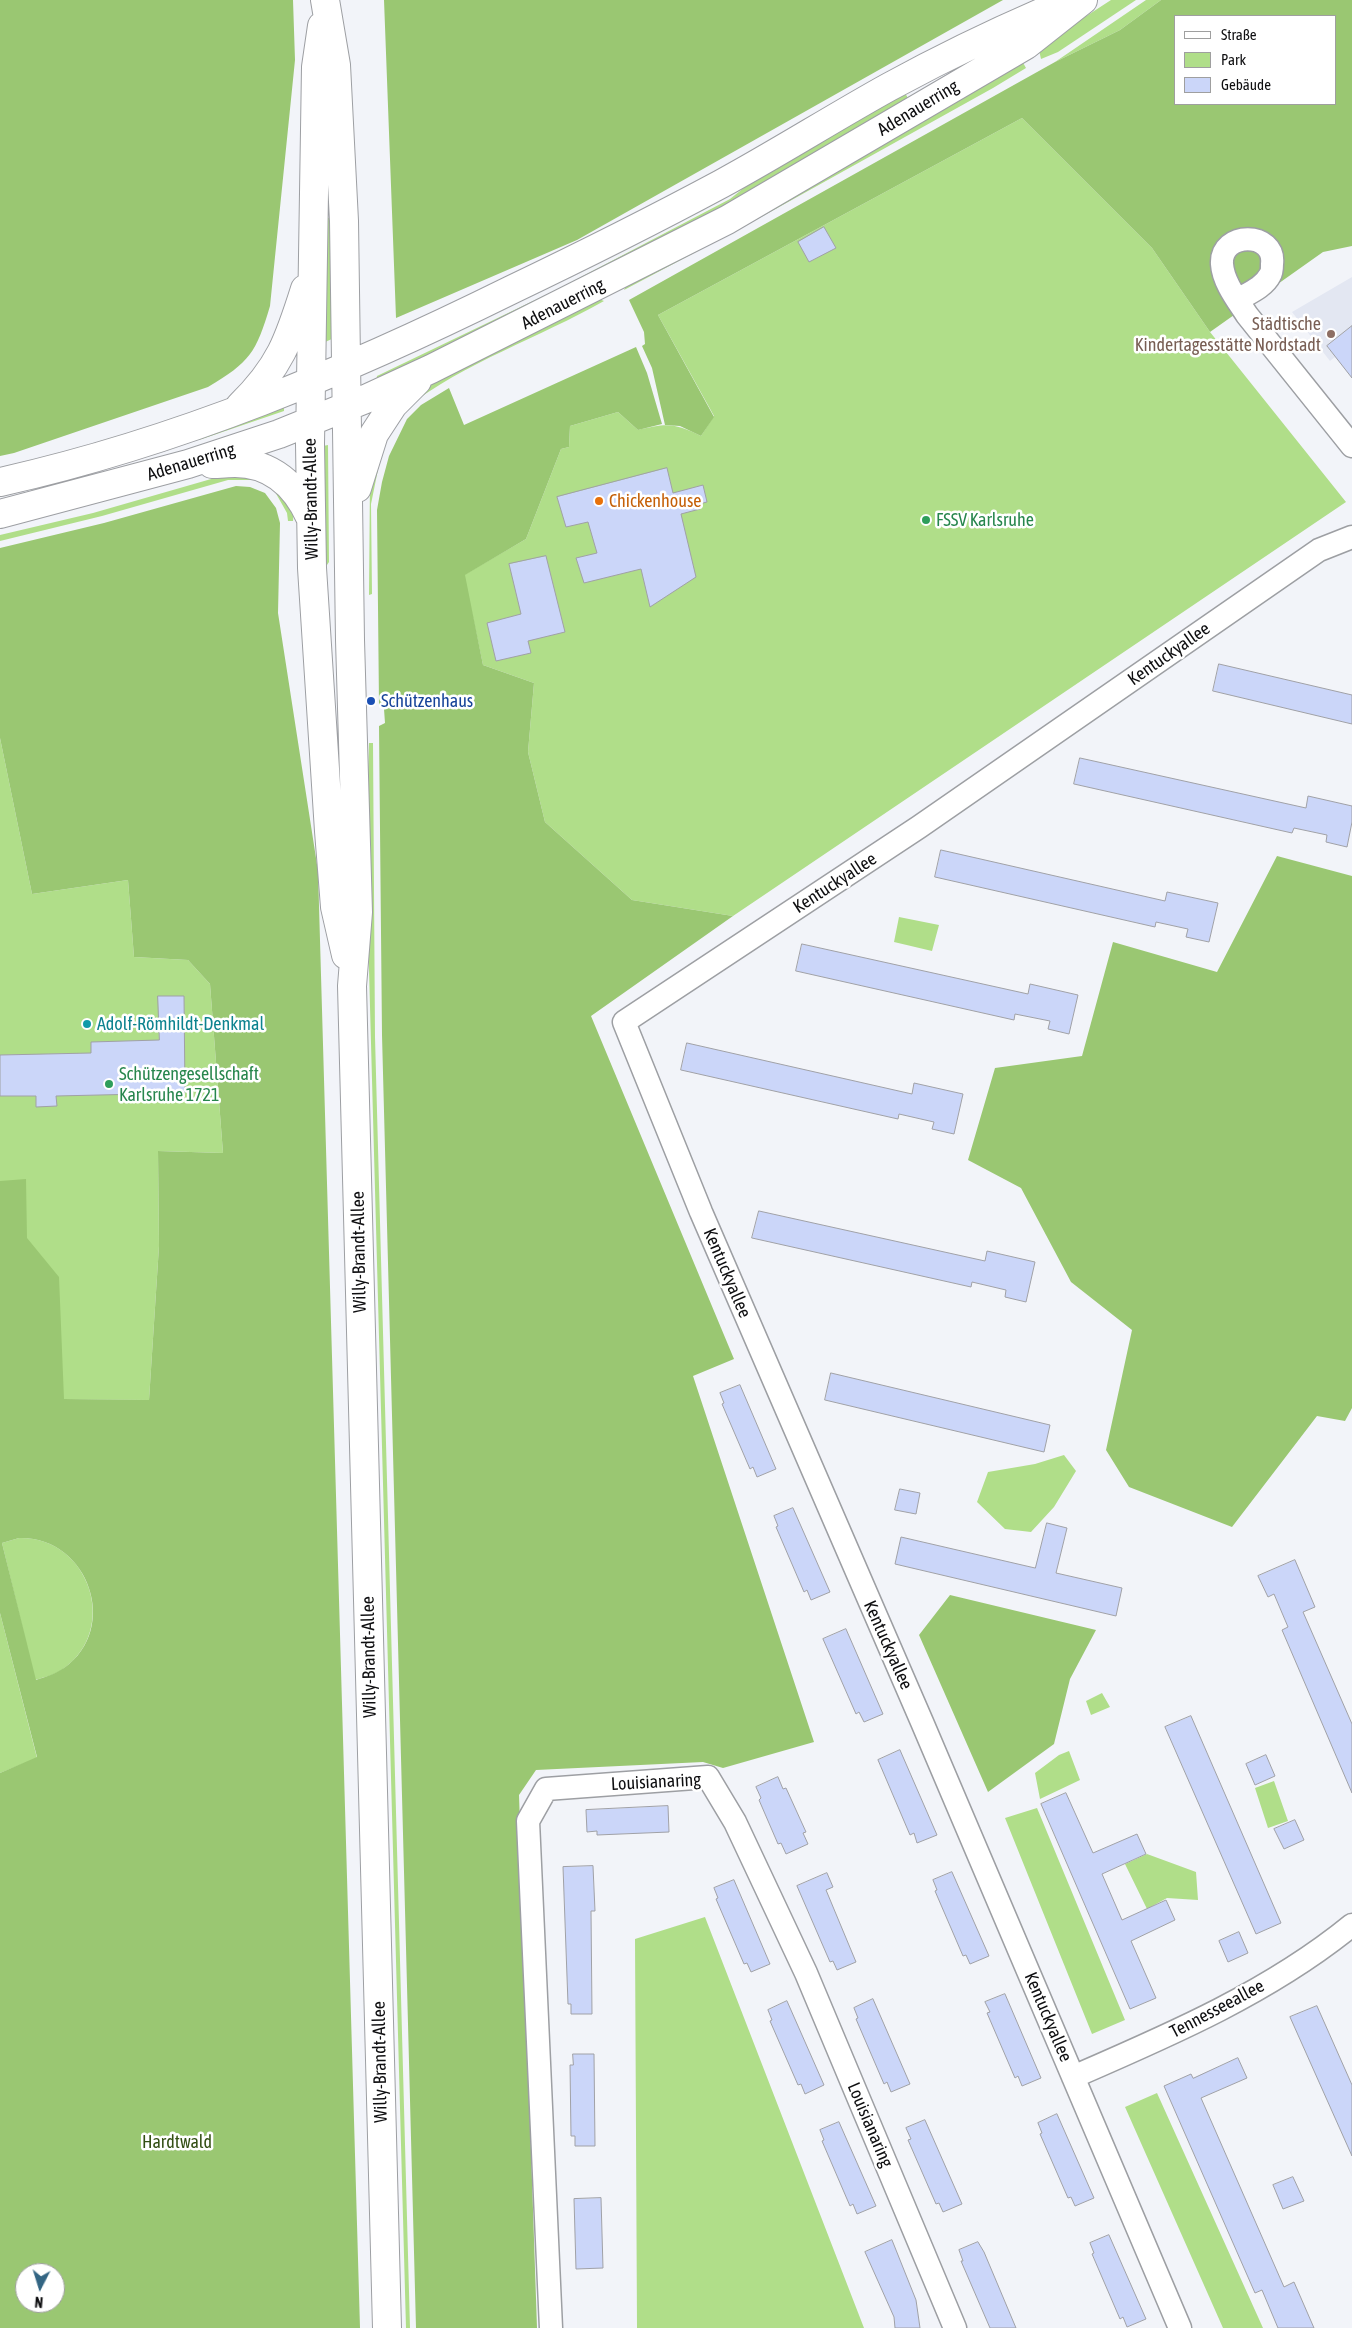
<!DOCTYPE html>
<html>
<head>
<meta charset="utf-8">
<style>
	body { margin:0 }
	#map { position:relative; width:1352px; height:2328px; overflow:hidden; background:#f2f4f9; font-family:"Asap Condensed",sans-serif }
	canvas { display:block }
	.legend { position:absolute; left:1174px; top:15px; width:162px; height:90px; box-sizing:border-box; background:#fff; border:1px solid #9f9f9f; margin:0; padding:6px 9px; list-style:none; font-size:15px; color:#0e0e10 }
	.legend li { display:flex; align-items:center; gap:10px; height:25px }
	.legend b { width:25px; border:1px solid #9f9f9f }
	.north { position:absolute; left:15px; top:2263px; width:50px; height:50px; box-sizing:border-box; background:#fff; border:1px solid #9f9f9f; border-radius:50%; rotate:185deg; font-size:14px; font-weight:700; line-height:20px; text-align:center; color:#0e0e10 }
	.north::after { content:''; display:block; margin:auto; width:18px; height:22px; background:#336583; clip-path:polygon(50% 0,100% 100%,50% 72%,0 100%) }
</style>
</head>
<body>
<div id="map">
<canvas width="1352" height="2328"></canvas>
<ul class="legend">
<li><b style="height:6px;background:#fff"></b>Straße</li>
<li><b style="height:14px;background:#b0de89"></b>Park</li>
<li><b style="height:14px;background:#cbd6f9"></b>Gebäude</li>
</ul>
<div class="north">N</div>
</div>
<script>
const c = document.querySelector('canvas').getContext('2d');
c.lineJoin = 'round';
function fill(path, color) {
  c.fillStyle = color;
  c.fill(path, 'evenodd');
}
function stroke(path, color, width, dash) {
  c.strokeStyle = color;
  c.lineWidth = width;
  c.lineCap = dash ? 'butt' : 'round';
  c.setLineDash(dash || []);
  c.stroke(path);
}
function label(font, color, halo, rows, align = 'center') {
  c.font = font + ' "Asap Condensed",sans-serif';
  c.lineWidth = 5;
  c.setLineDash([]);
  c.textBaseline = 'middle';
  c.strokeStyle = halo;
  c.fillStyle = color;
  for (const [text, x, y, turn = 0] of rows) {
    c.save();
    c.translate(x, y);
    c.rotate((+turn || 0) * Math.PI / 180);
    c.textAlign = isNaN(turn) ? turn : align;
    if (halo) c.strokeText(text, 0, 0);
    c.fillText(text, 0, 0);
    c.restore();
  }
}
fill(new Path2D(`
	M1352 277V378L1335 357 1330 361 1292 312Z`), '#e3e7f2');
fill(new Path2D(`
	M1111 0H1136L1058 52 1041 59 1039 50 1051 39Z
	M1146 0H1161L1120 30 1055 62Z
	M1022 61 1026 68 993 88 745 226 624 290 626 286Z
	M904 93 907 96V102L742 199 376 382 377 376 558 289 730 199 750 183Z
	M1022 118 1152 248 1210 332 1346 502 733 916 632 900 545 822 528 752 534 683 483 665 464 575 526 539 561 449 569 447 570 426 618 412 638 430C667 423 674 423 701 436L714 416 658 315Z
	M327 218H331L334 338 323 343Z
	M599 299 604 301C539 338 465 362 406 408L422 389 448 373Z
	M284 405V411L199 440 197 436Z
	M384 440 371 504 372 594 369 595 370 479Z
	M328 445 329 562 327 565H324L323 446Z
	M232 473 258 480H228L102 516 0 541V535L93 513Z
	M274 490 294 506 293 521H288L287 513Z
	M0 738 32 894 128 880 134 957 188 960 210 984 223 1153 158 1151 159 1246 149 1400 0 1399Z
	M369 743H373L375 1037 410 2328H406L368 933 367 818Z
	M899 917 939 925 932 951 894 942Z
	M1064 1455 1076 1471 1054 1507 1031 1532 1005 1529 977 1502 988 1472 1035 1464Z
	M19 1538C88 1536 121 1628 63 1669 55 1675 45 1677 35 1680L2 1543Z
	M0 1613 37 1758 0 1773Z
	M1102 1693 1110 1707 1091 1715 1086 1701Z
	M1069 1751 1080 1780 1040 1799 1035 1773 1059 1755Z
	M1274 1781 1288 1821 1268 1828 1255 1788Z
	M1037 1808 1125 2020 1092 2034 1005 1818Z
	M1147 1854 1196 1872 1198 1900 1167 1898 1147 1909 1125 1864Z
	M705 1917 864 2328H637L635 1939Z
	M1157 2093 1263 2328H1223L1125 2107Z`), '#b0de89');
fill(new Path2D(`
	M0 0H293L295 60 270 306C256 353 250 362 208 387L14 453 0 456Z
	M384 0H1003L577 240 396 318Z
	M1161 0H1352V246L1323 252 1210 332 1152 248 1022 118 658 315 714 417 701 436 680 426 665 425 652 368 642 346 645 344 644 332 629 300 1055 62 1120 30ZM1176 16H1336V104H1176Z
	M636 347 647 373 662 424 638 430 618 412 570 426 569 447 561 449 526 539 465 575 483 665 534 683 528 752 545 822 632 900 733 916 591 1016 734 1359 693 1376 814 1742 723 1768 703 1762 536 1770 519 1795 537 2328H416L382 1035 379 726 385 723 384 709 379 705 377 510 382 482 389 456 407 419 421 405 449 388 464 425Z
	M236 486 250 487 265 493 276 508 280 523 278 613 318 871 360 2328H0V1773L37 1757 0 1613V1181L26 1179 27 1238 59 1277 64 1399 149 1400 159 1246 158 1151 223 1153 210 984 188 960 134 957 128 880 32 894 0 738V548L104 523ZM19 1538C88 1536 121 1628 64 1668 55 1674 45 1677 36 1680L2 1543ZM25 2273H55V2303H25Z
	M1277 856 1352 876V1408L1345 1421 1317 1416 1232 1527 1129 1487 1106 1450 1132 1330 1071 1282 1021 1188 968 1160 995 1068 1082 1056 1113 942 1217 972Z
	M950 1595 1096 1630 1070 1679 1054 1744 988 1792 919 1635Z`), '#9ac772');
const building = new Path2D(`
	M824 227 836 248 809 262 798 242Z
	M1352 326V378L1327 346Z
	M667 468 673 493 703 485 707 502 699 504 700 509 681 514 696 577 650 607 641 569 584 583 576 558 597 553 588 522 566 527 557 497Z
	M546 556 565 632 528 641 531 653 496 661 487 623 521 614 509 564Z
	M1219 664 1352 695V724L1213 691Z
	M1080 758 1306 808 1308 796 1352 806V822L1347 847 1326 842 1327 835 1294 828 1292 833 1074 784Z
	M941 850 1165 901 1167 892 1218 903 1209 942 1186 937 1188 929 1156 922 1155 927 935 877Z
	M802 944 1028 994 1030 984 1078 995 1069 1034 1048 1029 1050 1021 1015 1014 1014 1020 796 971Z
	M158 996H184L185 1093 56 1096 57 1106 36 1107V1096H0V1055L91 1053V1042L159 1040Z
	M687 1043 912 1094 914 1083 963 1094 954 1134 932 1129 934 1122 899 1114 898 1119 681 1070Z
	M759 1211 985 1261 987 1251 1035 1262 1026 1302 1005 1297 1006 1290 972 1282 971 1287 752 1238Z
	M831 1373 1050 1425 1044 1452 825 1400Z
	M740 1385 776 1469 757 1477 753 1467 750 1469 722 1404 724 1403 720 1393Z
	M900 1489 920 1493 916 1514 895 1510Z
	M793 1508 830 1592 811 1600 807 1590 804 1592 776 1527 778 1526 774 1516Z
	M1047 1523 1067 1528 1056 1573 1122 1588 1116 1616 895 1564 901 1537 1035 1568Z
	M1295 1560 1315 1607 1303 1612 1352 1724V1793L1282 1630 1288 1627 1274 1594 1268 1597 1258 1576Z
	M846 1629 883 1714 864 1722 859 1712 856 1714 823 1639Z
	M1191 1716 1281 1923 1256 1934 1165 1727Z
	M900 1750 937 1835 917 1843 914 1833 910 1835 878 1760Z
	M1266 1755 1275 1776 1255 1785 1246 1764Z
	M778 1777 783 1789 786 1788 806 1832 803 1833 808 1844 786 1854 781 1843 778 1844 759 1800 761 1798 756 1787Z
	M1066 1793 1093 1853 1137 1834 1146 1854 1102 1874 1122 1920 1166 1900 1175 1920 1131 1941 1156 1998 1130 2009 1041 1804Z
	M668 1806 669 1832 597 1835V1831L587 1832 586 1810Z
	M1295 1820 1304 1840 1284 1849 1274 1829Z
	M593 1866 595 1911H591L592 2014H571V2004H568L563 1867Z
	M952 1872 989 1956 970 1964 966 1955 963 1956 935 1891 937 1890 933 1880Z
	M827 1873 833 1887 826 1890 856 1962 837 1970 833 1961 830 1962 797 1886Z
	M734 1880 770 1964 751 1972 747 1963 744 1964 716 1899 718 1898 714 1888Z
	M1239 1932 1248 1953 1228 1962 1219 1941Z
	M1005 1994 1041 2078 1022 2086 1018 2076 1015 2078 987 2013 990 2012 985 2002Z
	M873 1999 910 2084 891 2092 887 2082 884 2084 856 2019 858 2018 854 2008Z
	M787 2001 824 2085 805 2094 801 2084 798 2085 770 2021 772 2020 768 2010Z
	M1317 2006 1352 2085V2156L1290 2017Z
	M573 2054H594L595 2146H575V2136H571L570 2065H573Z
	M1238 2058 1247 2078 1201 2098 1284 2287 1294 2282 1314 2328H1278L1262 2290 1255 2293 1164 2086 1191 2074 1193 2078Z
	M1057 2114 1094 2198 1075 2206 1071 2197 1068 2198 1040 2134 1042 2133 1038 2123Z
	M925 2120 962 2204 943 2212 939 2203 936 2204 908 2140 911 2139 906 2128Z
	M839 2122 876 2206 857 2214 853 2204 850 2206 822 2141 824 2140 820 2130Z
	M1293 2177 1304 2201 1283 2209 1273 2185Z
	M601 2198 603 2268 576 2269 574 2199Z
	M1109 2235 1146 2319 1127 2327 1123 2317 1120 2319 1092 2254 1094 2253 1090 2243Z
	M892 2240 916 2300 920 2328H895L894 2317 865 2252Z
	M978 2242 984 2252 1016 2328H990L961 2261H963L959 2250Z`);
fill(building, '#cbd6f9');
stroke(building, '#a0a1a6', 1);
const minor = new Path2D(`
	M1237 300C1249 293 1264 287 1270 275 1272 272 1272 267 1272 264 1276 231 1220 231 1222 264 1223 282 1238 301 1247 315L1352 446
	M1073 2077C1170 2035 1270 1992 1352 1925
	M551 2328 528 1821 546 1789 708 1777 735 1822 806 1973 955 2328
	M1180 2328 922 1722 701 1212 624 1022 919 827 1319 550 1352 537`);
const major = new Path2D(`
	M325 0 336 65 344 221 350 640 358 912 352 986 387 2328
	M322 26 316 67 310 444 312 568 329 831 335 907 346 955
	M240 406C280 367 289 340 305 289
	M212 464C220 464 228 463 235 463 272 463 296 486 310 517
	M0 482C179 442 347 371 511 290 582 256 652 221 721 184 778 153 833 118 889 87 946 56 1004 28 1064 3
	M357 488 374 434 393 405 417 381
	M0 514 188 464 279 434 368 398 431 369 727 220 1026 45 1083 0`);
stroke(minor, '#9d9fa3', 25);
stroke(major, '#9d9fa3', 30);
stroke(minor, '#fff', 22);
stroke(major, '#fff', 28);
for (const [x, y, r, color] of [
	[1331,334,5,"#8d6e63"],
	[599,501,5,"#e8710a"],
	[926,520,5,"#2e9e5b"],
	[371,701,5,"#1a4fb4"],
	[87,1024,5,"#0f9aa8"],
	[109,1084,5,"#2e9e5b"]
]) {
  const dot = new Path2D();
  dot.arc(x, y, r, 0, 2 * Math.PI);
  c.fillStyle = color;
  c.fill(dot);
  stroke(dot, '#fff', 2);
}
label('18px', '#0e0e10', '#fff', [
	["Adenauerring",918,108,-31],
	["Adenauerring",563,304,-27],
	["Adenauerring",191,462,-17],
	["Willy-Brandt-Allee",311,499,-91],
	["Kentuckyallee",1169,654,-35],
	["Kentuckyallee",835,883,-33],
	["Willy-Brandt-Allee",359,1252,-91],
	["Kentuckyallee",727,1273,67],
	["Kentuckyallee",888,1645,66],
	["Willy-Brandt-Allee",369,1657,-91],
	["Louisianaring",656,1782,-3],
	["Tennesseeallee",1217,2009,-28],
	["Kentuckyallee",1048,2017,67],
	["Willy-Brandt-Allee",380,2062,-91],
	["Louisianaring",870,2125,67]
]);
label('18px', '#785e54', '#fff', [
	["Städtische",1321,324],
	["Kindertagesstätte Nordstadt",1321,345]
], 'right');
label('18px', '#c56008', '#fff', [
	["Chickenhouse",609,501]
], 'left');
label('18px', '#27864d', '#fff', [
	["FSSV Karlsruhe",936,520],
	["Schützengesellschaft",119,1074],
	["Karlsruhe 1721",119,1095]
], 'left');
label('18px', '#164399', '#fff', [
	["Schützenhaus",381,701]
], 'left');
label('18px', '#0d838f', '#fff', [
	["Adolf-Römhildt-Denkmal",97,1024]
], 'left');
label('18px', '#334f14', '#fff', [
	["Hardtwald",177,2142]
]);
</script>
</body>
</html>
